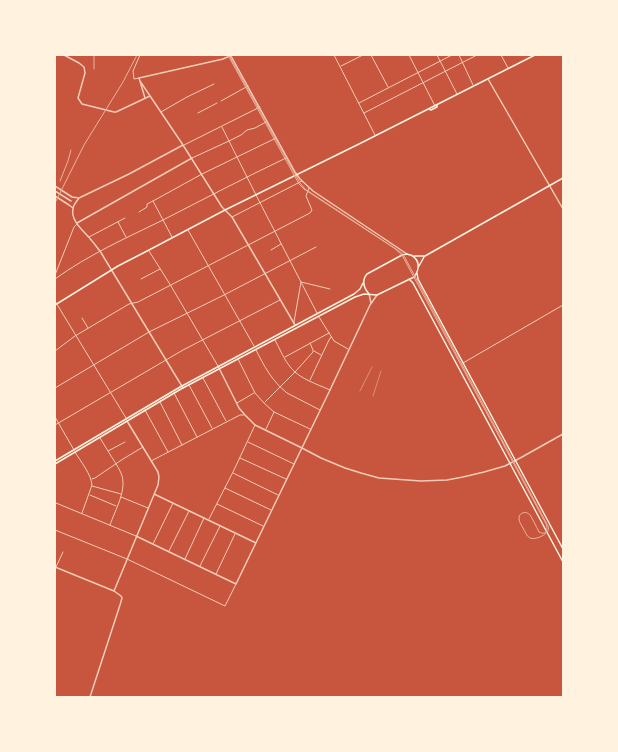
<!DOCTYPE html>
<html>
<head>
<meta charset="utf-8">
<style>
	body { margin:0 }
	#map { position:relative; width:618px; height:752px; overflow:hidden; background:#c8553d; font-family:Lato,sans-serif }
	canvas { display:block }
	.frame { position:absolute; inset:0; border:56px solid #fff3e0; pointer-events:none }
</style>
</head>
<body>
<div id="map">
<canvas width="618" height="752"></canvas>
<div class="frame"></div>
</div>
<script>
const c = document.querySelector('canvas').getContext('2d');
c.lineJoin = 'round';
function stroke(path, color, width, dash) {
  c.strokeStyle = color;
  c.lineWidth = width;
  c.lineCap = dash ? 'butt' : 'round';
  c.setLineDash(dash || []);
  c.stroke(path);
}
stroke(new Path2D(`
	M360 391 372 367
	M373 396 381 371`), '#f1ccb7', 0.5);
stroke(new Path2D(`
	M334 55 375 135
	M371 55 388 87
	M409 55 435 106
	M437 55 457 94
	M459 55 473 85
	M501 55 508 68
	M341 66 363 55
	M139 78 134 79 133 71 140 55
	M221 101 248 86
	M359 103 452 55
	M161 112 187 97 214 84
	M198 113 217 103
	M364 113 477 55
	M222 127 256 195 317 313
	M184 145 260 107
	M192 158 229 141 241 135 247 130 255 128 266 122
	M153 201 172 237
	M139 212 147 207V204L153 201 202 174 276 138
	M232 217 302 181
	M118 222 126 237
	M188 230 254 346
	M89 237 125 218
	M271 250 281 244
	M149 251 171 286 218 366
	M55 275 74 227 77 224
	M55 279C88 255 126 238 163 220 204 199 244 178 286 158
	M141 279 160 269
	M55 301 126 418
	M319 317 334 341 348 349
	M82 318 88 328
	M294 322 301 282 330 289
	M275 340C280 349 284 360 291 368 300 379 317 384 330 390
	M256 350C264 366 272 381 287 393L320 410
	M55 351 75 336 129 304 138 302 310 213 312 210 306 196 309 188
	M314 351 321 355
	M285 357 329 333
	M238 359 255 393 264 403 274 412 310 429
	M463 363 563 305
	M203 378 226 421
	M310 380 329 340 331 337
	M189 385 212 428
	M55 388 149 332 224 295 316 247
	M174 393 197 437
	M160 402 182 445
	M265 402 295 372 313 352V350L310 343
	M237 403 254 393
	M145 410 168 452
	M55 417 74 450
	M55 425 183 350 280 300
	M266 429 274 412
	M100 438 108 451
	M248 442 294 464
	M75 452C81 462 91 474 92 485L82 513
	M240 458 286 479
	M151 461 240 415H244
	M233 473 278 495
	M92 479 95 478 123 459 143 447
	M92 486 121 494
	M55 487V502L56 503 136 536
	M225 488 271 510
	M90 495 116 506
	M121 497 148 508
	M217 504 263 526
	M209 519 234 470 255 425
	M110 525C115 510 128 489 121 473 118 466 112 458 108 451L125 442
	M55 530 127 559 225 606 236 584
	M153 544 173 503
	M169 551 189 511
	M185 559 204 518
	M200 566 220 526
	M56 567 63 552
	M216 574 235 534`), '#f1ccb7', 1);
stroke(new Path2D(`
	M64 55 79 63 84 67 85 73 78 98 82 104 114 112H116L150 96
	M231 56 295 172 300 179 313 191 407 254
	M488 79 563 209
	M140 81 183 145 222 207 232 217 295 325
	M145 98 139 78 223 59 232 55
	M55 186 72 197 79 198
	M55 191 71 201
	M55 196 69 205 73 208
	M77 223 192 158
	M369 294 371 303
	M218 366 239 408 245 415 255 425 302 448 321 458 345 468 361 473 379 478 421 481 447 480 463 477 484 472 505 466 522 457 563 434
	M183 388 100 251C97 248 95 244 92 241 85 232 70 221 73 209 73 205 77 201 79 198L129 174 183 145
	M154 494 256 543
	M136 536 236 584 330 390 370 305 377 295
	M55 567 114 591 121 596 122 598 120 605 90 697
	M114 591 158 485 159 477 158 472 127 421`), '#f1ccb7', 1.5);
stroke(new Path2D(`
	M429 109 431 110 437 107V105
	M414 256H425L563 178
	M419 266 424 257
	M417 273 418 279 563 549
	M409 279 413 283 563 562
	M369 294C364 288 361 281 367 274L402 255 407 254 410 255
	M55 305 118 266 149 250 225 210 361 143 535 55
	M55 461 180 387 354 294 360 289 363 283
	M55 464 181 389 355 297 364 294 377 295 414 277C420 269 420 260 411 255`), '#fff3e0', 1.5);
stroke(new Path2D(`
	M228 55 229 57 299 184 304 189 394 248 402 255 545 522C549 529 547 536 539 532 536 526 533 520 530 515 526 510 518 513 519 519 519 522 522 526 523 528 525 531 526 536 530 538 535 540 544 536 547 532 549 530 549 529 548 526L403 254 399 251 305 189 300 183 229 55`), '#e9b49f', 1);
stroke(new Path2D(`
	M94 55V69
	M60 181 68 161 71 150
	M55 203 84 145 123 82 137 55`), '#e9b49f', 1);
</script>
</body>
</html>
